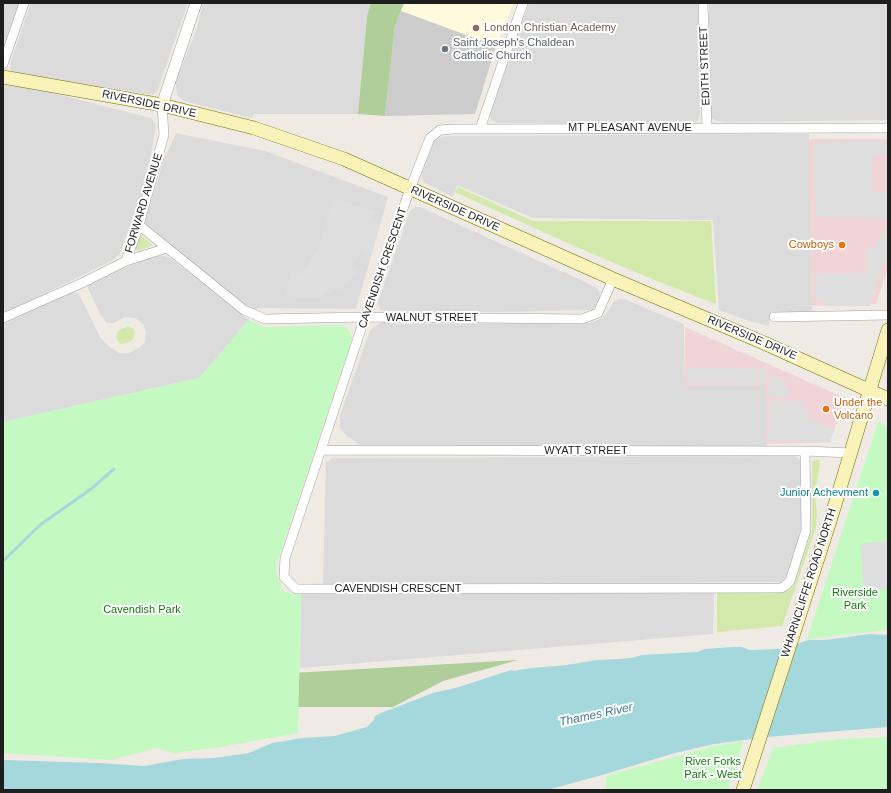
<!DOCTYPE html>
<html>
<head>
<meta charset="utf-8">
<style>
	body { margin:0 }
	#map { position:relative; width:891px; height:793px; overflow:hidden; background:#efeae4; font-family:Helvetica,sans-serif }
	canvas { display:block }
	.frame { position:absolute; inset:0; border:4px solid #1e1e1e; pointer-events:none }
</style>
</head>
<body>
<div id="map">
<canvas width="891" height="793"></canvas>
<div class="frame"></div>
</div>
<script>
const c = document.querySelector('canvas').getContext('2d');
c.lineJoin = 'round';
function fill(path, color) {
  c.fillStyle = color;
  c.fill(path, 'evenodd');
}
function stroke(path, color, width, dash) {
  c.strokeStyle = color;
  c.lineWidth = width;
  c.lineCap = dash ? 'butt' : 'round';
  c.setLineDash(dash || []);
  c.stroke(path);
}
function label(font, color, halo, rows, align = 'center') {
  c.font = font + ' Helvetica,sans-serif';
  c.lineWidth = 4;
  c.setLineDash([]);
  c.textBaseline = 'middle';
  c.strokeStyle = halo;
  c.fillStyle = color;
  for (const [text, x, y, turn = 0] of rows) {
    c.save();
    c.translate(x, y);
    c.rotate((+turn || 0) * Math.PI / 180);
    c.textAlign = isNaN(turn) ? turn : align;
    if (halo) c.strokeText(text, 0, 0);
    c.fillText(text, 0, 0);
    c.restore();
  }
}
fill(new Path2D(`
	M3 3H19L3 47Z
	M31 3H188L157 91 153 95 12 73 10 68 11 61Z
	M203 3H371L367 16 358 114H254L252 118 184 101 178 96 176 89V81L197 28Z
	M529 3H698L700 114 698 120 690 123H497L491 120 490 114Z
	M709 3H888V120L725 122 715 120 710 116Z
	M3 82 21 85 151 118 156 125 145 188 120 253 113 260 3 314Z
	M176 133 265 151 388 197 356 309 258 308 256 311 245 305 146 226 144 222 159 176 164 155H166Z
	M809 134 812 312H771L769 326 749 321 719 310 713 220 533 218 457 185 453 197 425 183 421 176 431 144 439 138 449 136Z
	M415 207H420L596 287 600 293 599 302 593 310 395 314 386 313 380 309 378 302 410 211Z
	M154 255 164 256 170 258 249 320 199 378 3 422V324L71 292H75L79 294 100 337 110 347 119 353H129L139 348 145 342 146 332 143 324 135 318 125 317 114 323H107L101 316 88 289V284Z
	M618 299H624L684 324V386L766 385 767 447 370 448 360 445 347 436 340 427V416L370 330 382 322 398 324 591 323 602 318 608 311 613 303Z
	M795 456 802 461V531L786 577 782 582 323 584 326 462 333 458Z
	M714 592 713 634 300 668 301 593Z`), '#dcdbdb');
fill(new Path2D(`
	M808 139H888V268L876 304 812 306Z
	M685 327 845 398 830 442 767 444 766 385 684 386Z`), '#f0d4d7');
fill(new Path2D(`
	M404 3H514L496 46 401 11Z`), '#fffade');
fill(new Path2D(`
	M401 11 496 46 475 114 385 116 395 26Z`), '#ccc');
fill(new Path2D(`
	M458 187 533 221H711L716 304C627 271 541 231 455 192Z
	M141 235 153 245 138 251 134 248Z
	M129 326 134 329C137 339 130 343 120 344L116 338 118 331Z
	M816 460H819L820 463 815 496 817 512 816 528 782 626 717 632V592L782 593 793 587 812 530V462Z`), '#d2e9ab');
fill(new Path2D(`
	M371 3H404L395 26 385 116 358 114 367 16Z
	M518 660 443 681 393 707H235L3 682 293 673Z`), '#b0ce9a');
fill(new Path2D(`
	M249 320 264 327 343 325C349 330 352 333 352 341L276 566 277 576 284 592 301 593 298 733 215 748 175 753 156 748 111 760 3 753V422L199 378Z
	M878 422 888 426V630L807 639Z
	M888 737V790H757L773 748 839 739Z
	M743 742 728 790H606V776L714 746Z`), '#c5f9c2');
fill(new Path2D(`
	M888 141V155H872V191L888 192V218L816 217 813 145 822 142Z
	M333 198 375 211 372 221 380 224 369 256 362 251 352 265 358 271 344 287 314 299 284 295 293 270 301 274 319 246Z
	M888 224V263L884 262 870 300 871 306H825V300H815V274L867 273V248H875Z
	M687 368 766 369V383H686Z
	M769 373 791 383 790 384 784 382 783 384V386L789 387 790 398 769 397 768 380H773L772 377 768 375Z
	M770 401H804L801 408 810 414 808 420 835 429 830 442 768 441Z
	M888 541V589L864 591 861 544Z`), '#dedede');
fill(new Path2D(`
	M870 634 888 635V727L767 737 714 744 675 753 602 775 547 790H3V760L99 763 144 766 183 759 214 758 249 753 272 743 302 738 335 736 367 727 374 720 375 716 381 713 433 693 459 687 511 670 514 671C528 668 542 667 557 666 570 665 583 662 596 660 610 659 630 660 642 655L697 652 705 649 732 647H742L750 650 778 649 786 648 808 640H826Z`), '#a5d8dc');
stroke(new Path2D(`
	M3 561 40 525 91 489 114 469`), '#a5d8dc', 3);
const minor = new Path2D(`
	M703 3 707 128
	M3 64 24 3
	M480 129 523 3
	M139 225 244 310 265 319 365 317 582 319 598 313 613 279
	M126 261 167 248
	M774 317 888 315
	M3 318 82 283 126 261 139 225 164 135 162 105
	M321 450 805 451 851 453
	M805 451 806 530 790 581 785 586 781 588 296 589 284 577 285 558 365 317 410 189 430 138 440 130 454 129 888 128`);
const tertiary = new Path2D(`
	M162 105 196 3`);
const secondary = new Path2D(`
	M3 77 162 105 254 128 344 159 613 279 764 343 888 399
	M743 790 830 521 888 330`);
stroke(minor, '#a2a2a2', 10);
stroke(tertiary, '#a2a2a2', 12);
stroke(secondary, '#747106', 14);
stroke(minor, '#fff', 9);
stroke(tertiary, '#fff', 11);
stroke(secondary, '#f9f3b9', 13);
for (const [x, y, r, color] of [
	[476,28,4,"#8d6e63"],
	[445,49,4,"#6b7280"],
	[842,245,4,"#e8710a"],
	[826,409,4,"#e8710a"],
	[876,493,4,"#0f9aa8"]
]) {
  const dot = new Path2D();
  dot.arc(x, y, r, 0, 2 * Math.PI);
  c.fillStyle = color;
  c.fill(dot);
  stroke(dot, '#fff', 1.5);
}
label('11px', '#785e54', '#fff', [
	["London Christian Academy",484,28]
], 'left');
label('11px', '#5b616d', '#fff', [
	["Saint Joseph's Chaldean",453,43],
	["Catholic Church",453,56]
], 'left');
label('11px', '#1e1e1e', '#fff', [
	["EDITH STREET",705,66,-92],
	["RIVERSIDE DRIVE",149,104,12],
	["MT PLEASANT AVENUE",630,128],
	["FORWARD AVENUE",144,203,-73],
	["RIVERSIDE DRIVE",455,209,24],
	["CAVENDISH CRESCENT",383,268,-71],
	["WALNUT STREET",432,318],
	["RIVERSIDE DRIVE",752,338,23],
	["WYATT STREET",586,451],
	["WHARNCLIFFE ROAD NORTH",809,583,-72],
	["CAVENDISH CRESCENT",398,589]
]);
label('11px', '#c56008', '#fff', [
	["Cowboys",834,245],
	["Under the",834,403,"left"],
	["Volcano",834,416,"left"]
], 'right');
label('11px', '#0d838f', '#fff', [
	["Junior Achevment",868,493]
], 'right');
label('11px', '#137c0d', '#fff', [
	["Riverside",855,593],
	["Park",855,606],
	["Cavendish Park",142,610],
	["River Forks",713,762],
	["Park - West",713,775]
]);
label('italic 12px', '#437896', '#fff', [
	["Thames River",596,715,-12]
]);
</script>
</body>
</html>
